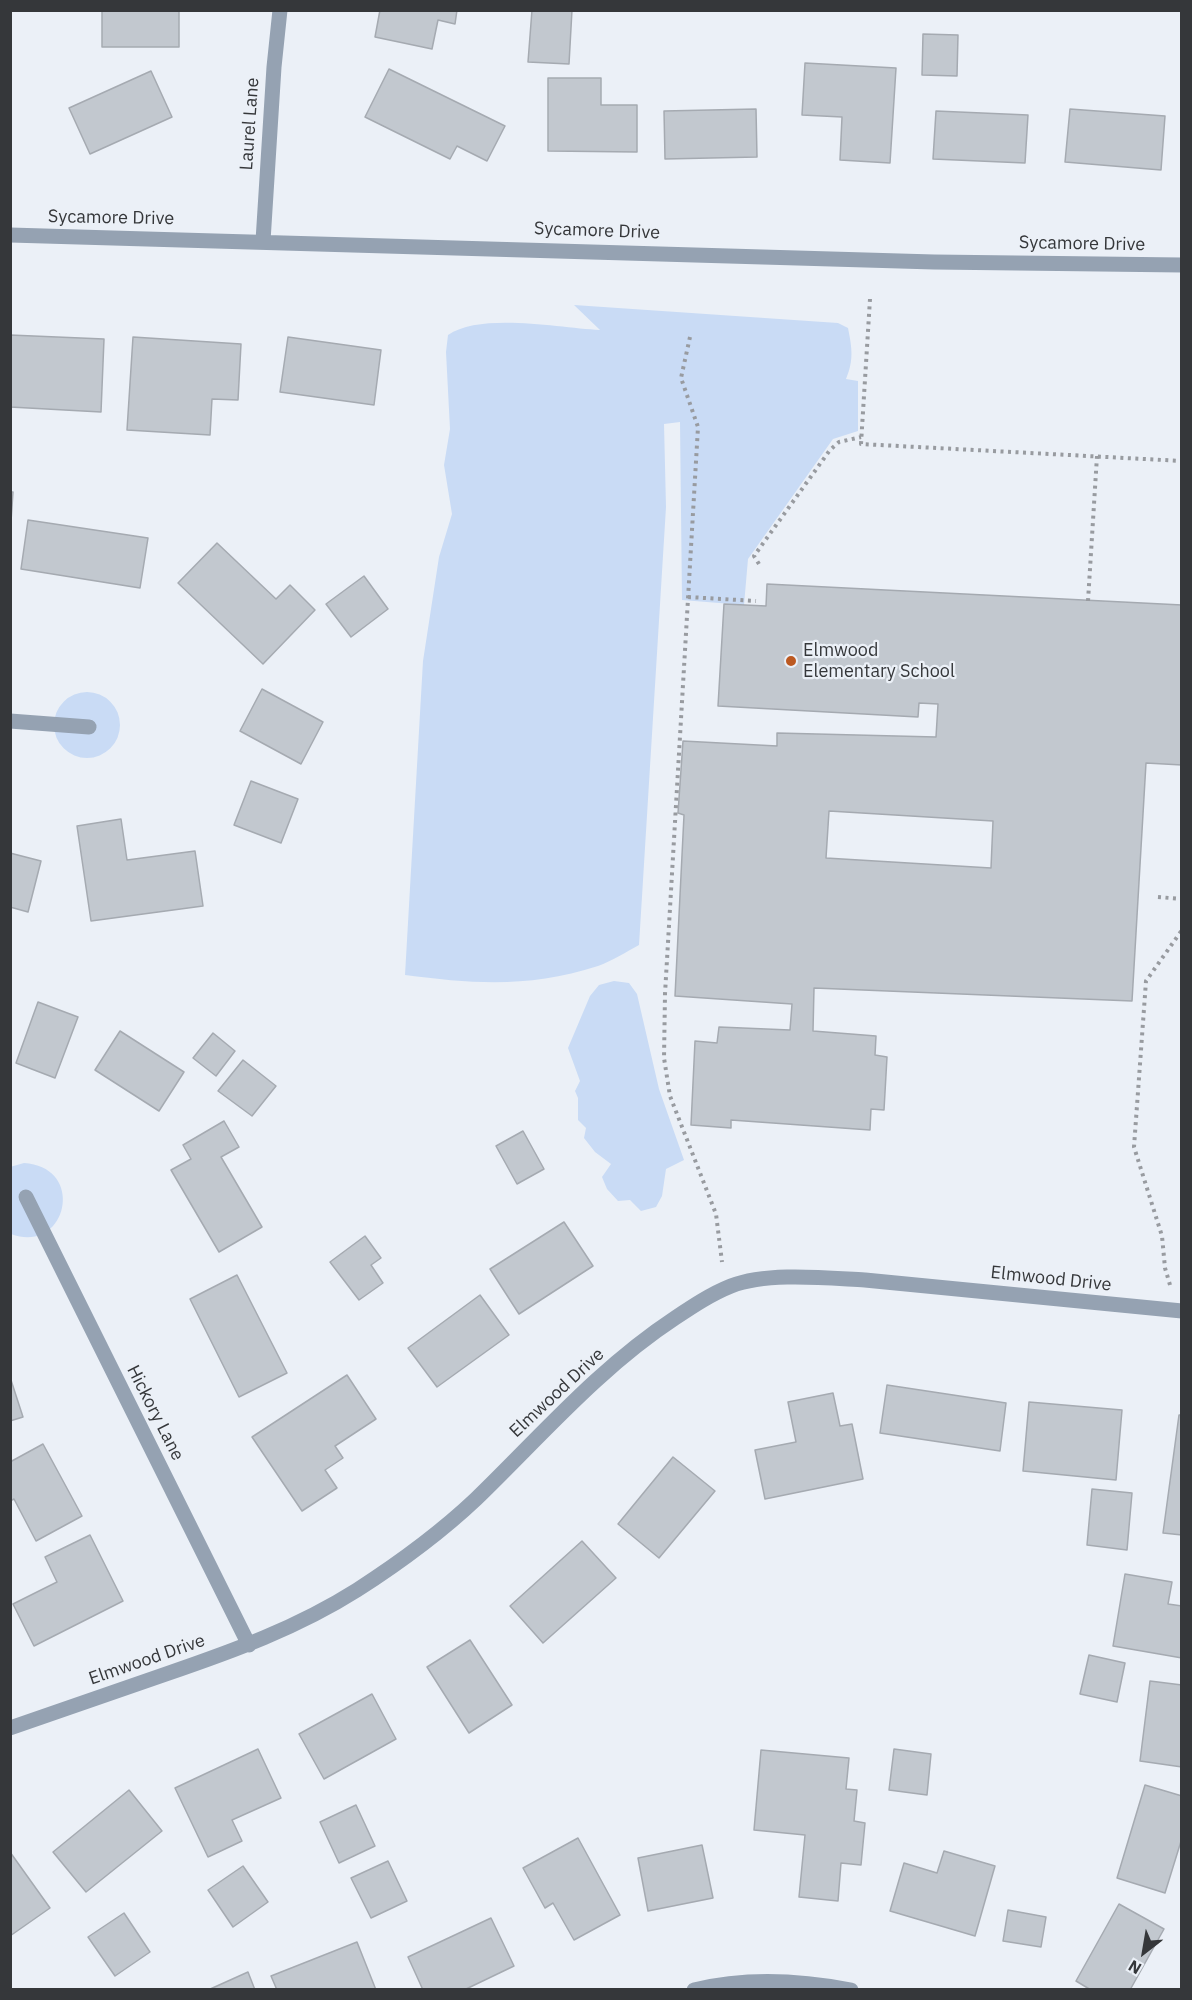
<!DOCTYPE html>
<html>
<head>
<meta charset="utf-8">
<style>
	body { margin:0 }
	#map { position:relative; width:1192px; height:2000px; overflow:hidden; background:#ebf0f7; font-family:"IBM Plex Sans",sans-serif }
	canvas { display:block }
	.frame { position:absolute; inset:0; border:12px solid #35373a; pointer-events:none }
	.north { position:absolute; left:1114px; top:1922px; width:60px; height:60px; -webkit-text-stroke:4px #ebf0f7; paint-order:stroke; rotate:211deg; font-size:16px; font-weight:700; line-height:24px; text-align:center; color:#35373a }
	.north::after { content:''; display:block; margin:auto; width:21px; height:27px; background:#35373a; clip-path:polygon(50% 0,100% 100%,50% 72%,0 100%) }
</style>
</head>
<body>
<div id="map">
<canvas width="1192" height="2000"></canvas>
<div class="frame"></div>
<div class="north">N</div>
</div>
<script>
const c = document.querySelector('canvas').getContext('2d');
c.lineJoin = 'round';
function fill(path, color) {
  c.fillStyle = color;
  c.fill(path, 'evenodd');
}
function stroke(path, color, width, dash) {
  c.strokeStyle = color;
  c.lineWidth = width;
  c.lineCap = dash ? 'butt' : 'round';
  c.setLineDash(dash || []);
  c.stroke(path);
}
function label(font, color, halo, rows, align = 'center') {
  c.font = font + ' "IBM Plex Sans",sans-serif';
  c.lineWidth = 4.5;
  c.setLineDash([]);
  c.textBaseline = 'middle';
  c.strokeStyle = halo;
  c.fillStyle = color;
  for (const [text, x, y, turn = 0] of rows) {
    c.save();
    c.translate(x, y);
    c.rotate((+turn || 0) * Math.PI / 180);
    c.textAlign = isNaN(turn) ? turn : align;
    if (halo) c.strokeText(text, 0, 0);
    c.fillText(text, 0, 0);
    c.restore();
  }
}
fill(new Path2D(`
	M574 305 838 323 848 328C852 348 854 360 846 379L858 381V431L833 439 748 559 744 605 682 600 680 422 664 424 666 507 639 945C626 952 612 961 598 966 531 988 474 984 405 975L423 661 439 557 452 514 444 465 450 429 446 352 448 335C481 312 560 328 600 330Z
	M54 725a33 33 0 1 1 66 0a33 33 0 1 1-66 0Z
	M614 981 629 983 637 994 659 1089 684 1160 666 1169 662 1196 656 1207 641 1211 630 1200 618 1201 607 1189 602 1177 611 1164 595 1152 584 1138 586 1128 578 1120V1098L575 1091 580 1081 568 1048 590 996 599 985Z
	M24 1163C87 1167 67 1255 11 1234L10 1167Z`), '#c9dbf5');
const building = new Path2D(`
	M102 10H179V47H102Z
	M380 10H457L455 24 438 20 432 49 375 37Z
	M532 10H572L569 64 528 62Z
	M923 34 958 35 957 76 922 75Z
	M805 63 896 68 890 163 840 160 842 117 802 115Z
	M389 69 505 126 487 161 457 146 450 159 365 117Z
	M151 71 172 117 90 154 69 108Z
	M548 78H601V105H637V152L548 151Z
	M756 109 757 157 665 159 664 111Z
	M1070 109 1165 116 1161 170 1065 162Z
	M936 111 1028 115 1025 163 933 159Z
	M10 335 104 339 101 412 10 407Z
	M133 337 241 344 238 400 212 399 210 435 127 430Z
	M288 337 381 350 374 405 280 392Z
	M10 492H13L10 536Z
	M28 520 148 538 140 588 21 569Z
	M217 543 276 599 290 585 315 610 263 664 178 583Z
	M364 576 388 609 351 637 326 604Z
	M767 584 1182 605V765L1146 763 1132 1001 814 988 813 1031 876 1036 875 1055 887 1057 884 1110 871 1109 870 1130 731 1120V1128L691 1125 695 1041 717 1043 719 1027 790 1030 792 1004 675 996 684 815 678 813 683 741 777 746V733L936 737 938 704 919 703 918 717 718 706 724 604 766 606ZM829 811 993 821 991 868 826 858Z
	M262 689 323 722 301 764 240 731Z
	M251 781 298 799 281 843 234 825Z
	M121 819 127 860 195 851 203 906 91 921 77 826Z
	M10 853 41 861 28 912 10 907Z
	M38 1002 78 1017 55 1078 16 1063Z
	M120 1031 184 1072 159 1111 95 1070Z
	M213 1033 235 1051 216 1076 193 1058Z
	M243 1060 276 1086 252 1116 218 1091Z
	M224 1121 239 1147 221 1157 262 1227 219 1252 171 1170 191 1159 183 1145Z
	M523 1131 544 1169 517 1184 496 1146Z
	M564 1222 593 1266 519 1314 490 1269Z
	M365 1236 381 1258 371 1265 383 1283 359 1300 330 1262Z
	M237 1275 287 1373 239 1397 190 1299Z
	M480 1295 509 1335 437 1387 408 1348Z
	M347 1375 376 1419 335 1446 343 1458 325 1470 337 1488 302 1511 252 1437Z
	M10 1377 23 1417 10 1421Z
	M887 1385 1006 1403 1000 1451 880 1433Z
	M833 1393 840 1426 852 1424 863 1479 765 1499 755 1450 796 1442 788 1402Z
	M1029 1402 1122 1410 1116 1480 1023 1471Z
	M1179 1415H1182V1535L1163 1533Z
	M43 1444 82 1516 36 1541 14 1499 10 1501V1462Z
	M673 1457 715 1491 659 1558 618 1524Z
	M1092 1489 1132 1493 1127 1550 1087 1545Z
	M90 1535 123 1601 34 1646 13 1604 57 1582 45 1557Z
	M582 1541 616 1578 543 1643 510 1606Z
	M1125 1574 1172 1582 1168 1604 1182 1606V1658L1113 1646Z
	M470 1640 512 1705 469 1733 427 1667Z
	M1089 1655 1125 1663 1117 1702 1080 1694Z
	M1150 1681 1182 1685V1767L1140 1761Z
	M372 1694 396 1739 324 1779 299 1734Z
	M258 1749 281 1798 232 1820 242 1841 208 1857 175 1788Z
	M894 1749 931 1754 927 1795 889 1790Z
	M761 1750 849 1758 846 1789 857 1790 854 1821 865 1823 861 1865 841 1863 838 1901 799 1897 805 1835 754 1830Z
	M1145 1785 1182 1796V1838L1165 1893 1117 1878Z
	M129 1790 162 1831 86 1892 53 1852Z
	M356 1805 375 1846 339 1863 320 1822Z
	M578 1838 620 1915 574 1940 553 1903 545 1908 523 1868Z
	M702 1845 713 1898 648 1911 638 1858Z
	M944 1851 995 1866 975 1936 890 1911 904 1863 937 1873Z
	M10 1852 50 1908 10 1936Z
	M388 1861 407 1901 371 1918 351 1878Z
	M243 1866 268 1902 233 1927 208 1890Z
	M1119 1904 1164 1929 1130 1990H1091L1076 1981Z
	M1008 1910 1046 1917 1041 1947 1003 1941Z
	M124 1913 150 1952 115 1976 88 1937Z
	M491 1918 514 1966 464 1990H423L408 1957Z
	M357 1942 376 1990H277L271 1976Z
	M248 1972 255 1990H208Z`);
fill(building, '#c2c8cf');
stroke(building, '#a5aab1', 1.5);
stroke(new Path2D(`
	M870 299 861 444 1182 461
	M690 337 681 378 698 427 665 994 664 1058 670 1096 716 1214 722 1262
	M759 564 754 556 830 450 839 442 861 437
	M688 597 756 601
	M1088 601 1097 456
	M1158 897 1182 899
	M1170 1285 1165 1268 1162 1236 1134 1147 1146 981 1182 930`), '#989ba0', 4, [3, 4.5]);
stroke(new Path2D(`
	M10 235 934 262 1182 265
	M263 241 274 67 280 10
	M10 721 89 727
	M26 1197 249 1645
	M10 1728C62 1710 114 1692 166 1674 233 1651 297 1628 357 1590 399 1563 440 1533 476 1499 541 1436 599 1368 675 1318 693 1306 711 1294 731 1286 768 1272 825 1278 865 1280L1182 1311
	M694 1990C746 1977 799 1980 851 1990`), '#95a2b2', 15);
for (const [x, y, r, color] of [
	[791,661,6,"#bc5921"]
]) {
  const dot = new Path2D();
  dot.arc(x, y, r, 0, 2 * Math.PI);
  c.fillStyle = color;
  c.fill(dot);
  stroke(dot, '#ebf0f7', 2);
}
label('18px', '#35373a', '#ebf0f7', [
	["Laurel Lane",250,124,-86],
	["Sycamore Drive",111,218,1],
	["Sycamore Drive",597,231,2],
	["Sycamore Drive",1082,244,1],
	["Elmwood Drive",1051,1279,6],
	["Elmwood Drive",557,1393,-43],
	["Hickory Lane",155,1413,63],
	["Elmwood Drive",147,1660,-19]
]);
label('18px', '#35373a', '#ebf0f7', [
	["Elmwood",803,651],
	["Elementary School",803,672]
], 'left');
</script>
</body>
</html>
